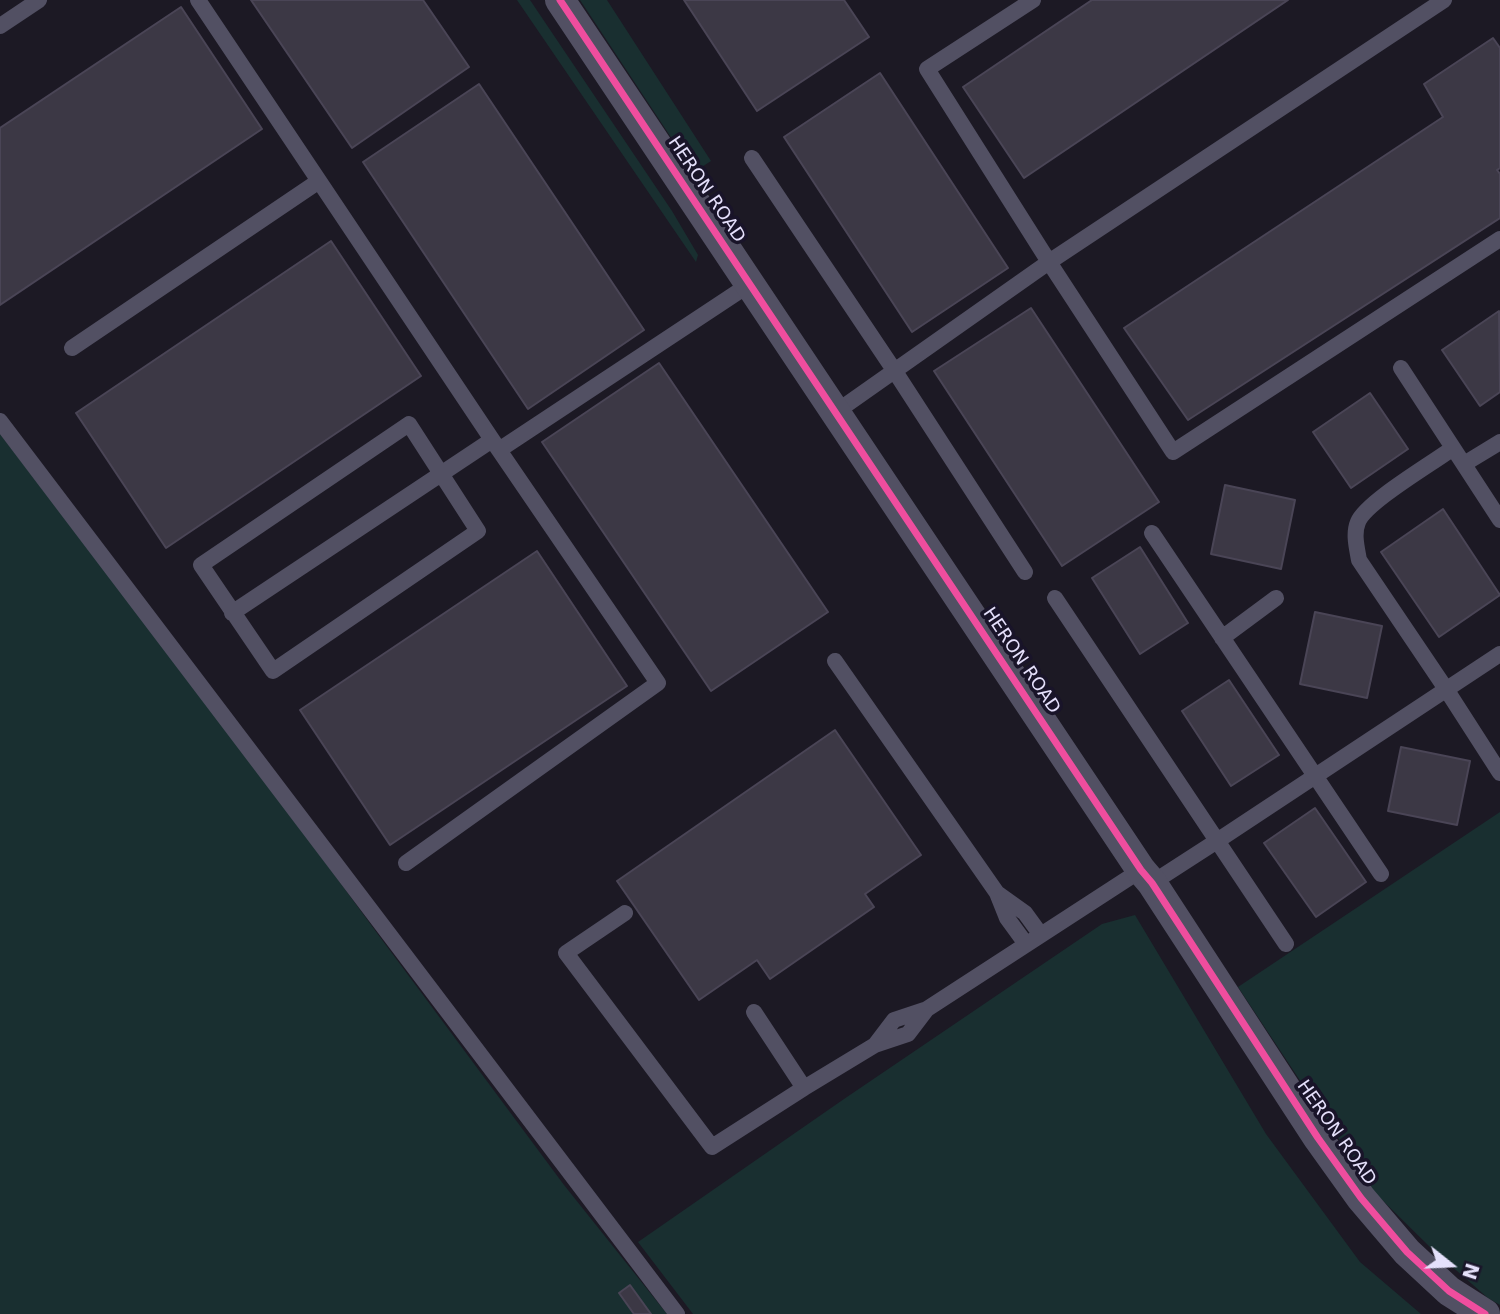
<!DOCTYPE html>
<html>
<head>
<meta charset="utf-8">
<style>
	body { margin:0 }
	#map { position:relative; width:1500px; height:1314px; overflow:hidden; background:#1c1924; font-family:"DejaVu Sans",sans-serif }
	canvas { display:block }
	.north { position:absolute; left:1416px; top:1230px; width:70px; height:70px; -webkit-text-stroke:5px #191429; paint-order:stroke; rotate:108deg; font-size:19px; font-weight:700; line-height:28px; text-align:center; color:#e5e0fb }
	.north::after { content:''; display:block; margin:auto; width:24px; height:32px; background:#e5e0fb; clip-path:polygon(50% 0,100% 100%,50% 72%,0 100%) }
</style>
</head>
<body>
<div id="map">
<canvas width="1500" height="1314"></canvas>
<div class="north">N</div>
</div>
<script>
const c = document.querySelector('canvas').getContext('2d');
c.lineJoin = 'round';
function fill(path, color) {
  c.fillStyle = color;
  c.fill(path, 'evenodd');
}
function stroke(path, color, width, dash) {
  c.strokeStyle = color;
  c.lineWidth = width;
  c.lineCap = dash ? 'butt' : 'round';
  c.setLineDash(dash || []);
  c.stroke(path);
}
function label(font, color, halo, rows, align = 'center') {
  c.font = font + ' "DejaVu Sans",sans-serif';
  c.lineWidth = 7;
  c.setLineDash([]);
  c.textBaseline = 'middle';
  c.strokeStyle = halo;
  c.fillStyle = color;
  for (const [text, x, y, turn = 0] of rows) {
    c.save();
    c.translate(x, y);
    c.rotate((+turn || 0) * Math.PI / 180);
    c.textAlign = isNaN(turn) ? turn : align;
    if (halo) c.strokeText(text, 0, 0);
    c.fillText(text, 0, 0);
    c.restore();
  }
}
fill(new Path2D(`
	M517 0H530L672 211 698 255 696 262Z
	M580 0H607L711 161 694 172Z
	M0 434 225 725 374 929 564 1185 667 1314H0Z
	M1500 812V1305L1488 1298 1433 1250 1374 1192 1238 987Z
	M1135 915 1266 1134 1360 1262 1421 1314H693L638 1242 844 1099 1102 924Z`), '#192f30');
const building = new Path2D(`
	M251 0H423L469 67 352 148Z
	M684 0H844L869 37 757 111Z
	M1092 0H1288L1024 178 963 87Z
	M181 7 262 129 0 305V128Z
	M1493 38 1500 48V168L1497 170 1500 174V218L1188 420 1124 328 1443 117 1424 84Z
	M880 73 1008 268 912 332 784 137Z
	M479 84 644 330 528 409 363 162Z
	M331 241 421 376 166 548 76 413Z
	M1031 308 1159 502 1062 566 934 371Z
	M1499 311 1500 392 1480 406 1442 350Z
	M659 363 828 612 711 691 542 442Z
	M1370 393 1408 449 1351 488 1313 432Z
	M1225 485 1295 500 1281 569 1211 554Z
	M1443 509 1500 595 1439 637 1381 552Z
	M1140 547 1188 623 1140 654 1092 578Z
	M537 551 627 686 390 845 300 710Z
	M1315 612 1382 626 1367 698 1300 684Z
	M1229 680 1279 755 1231 786 1182 711Z
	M835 730 921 855 865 894 874 907 770 979 757 960 699 1000 617 881Z
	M1401 747 1470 761 1457 825 1388 811Z
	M1315 808 1366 882 1316 917 1264 843Z
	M630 1285 651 1314H634L619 1293Z`);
fill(building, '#3c3845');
stroke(building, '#4a4556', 2);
stroke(new Path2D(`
	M198 0 499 450 750 284
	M1033 0 927 69 1049 262 1173 452 1500 239
	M0 26 39 0
	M752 158 894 370 1025 572
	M72 348 319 181
	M1401 368 1500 520
	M836 412 1049 262 1444 0
	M0 421 677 1314
	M409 424 478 531 273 671 201 565Z
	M1453 448C1433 463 1366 502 1358 522 1353 534 1357 548 1359 560L1446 689 1500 773
	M1464 464 1500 442
	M1152 533 1381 874
	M1055 598 1286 944
	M232 613 492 440
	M1222 638 1276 598
	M835 661 997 893 1007 918 1026 944
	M406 863 658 683 499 450
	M1152 883 1217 841 1500 654
	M997 893 1025 913 1041 935
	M625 913 566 953 712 1147 804 1088
	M754 1012 804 1088 875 1045 908 1034 927 1009
	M875 1045 894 1020 927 1009 1141 870`), '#525063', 16);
stroke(new Path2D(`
	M560 0 1141 870 1152 883 1318 1138 1361 1198 1407 1252 1449 1291 1485 1314`), '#525063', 30);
stroke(new Path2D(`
	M560 0 1141 870 1152 883 1318 1138 1361 1198 1407 1252 1449 1291 1485 1314`), '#ef4d9e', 7);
label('18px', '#e5e0fb', '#191429', [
	["HERON ROAD",706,190,56],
	["HERON ROAD",1021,661,56],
	["HERON ROAD",1336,1133,55]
]);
</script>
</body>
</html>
